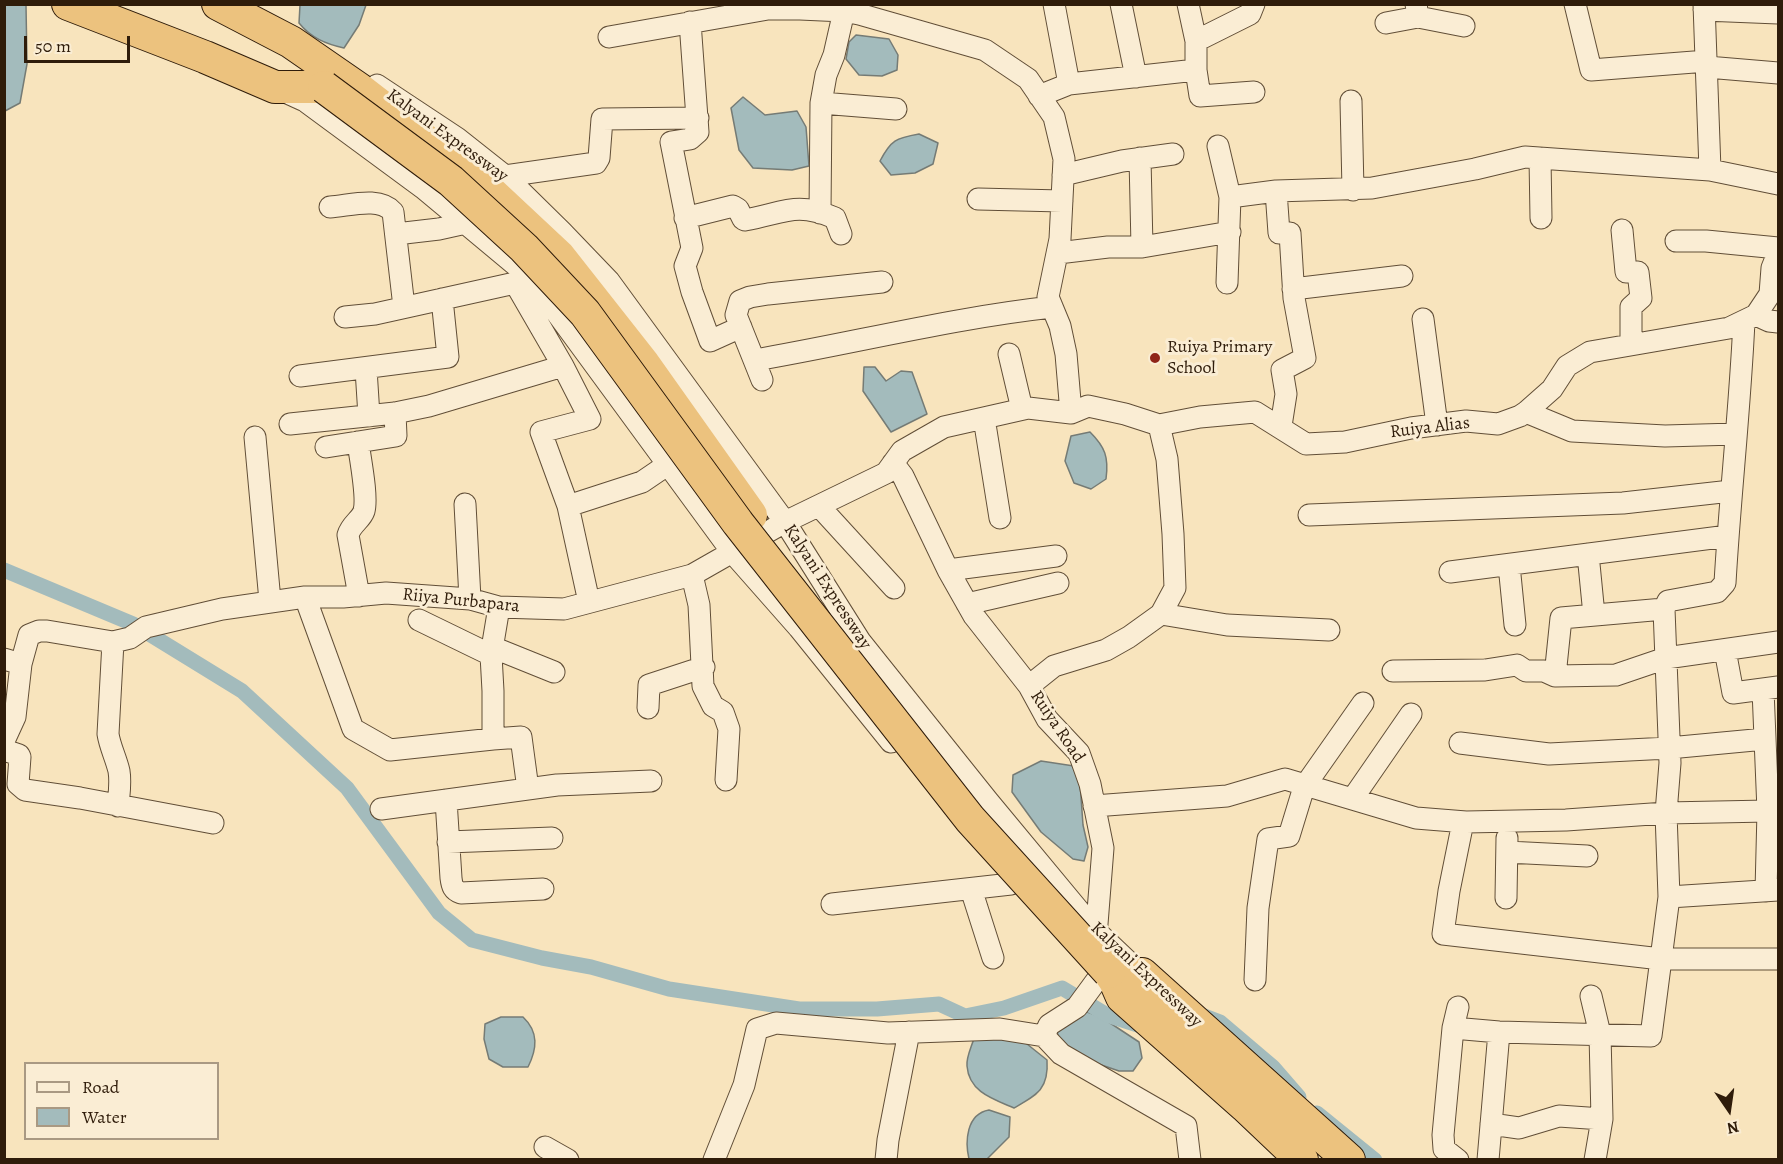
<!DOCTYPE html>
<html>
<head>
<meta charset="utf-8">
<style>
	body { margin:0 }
	#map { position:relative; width:1783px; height:1164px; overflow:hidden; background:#f8e4bd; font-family:Alegreya,serif }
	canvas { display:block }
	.frame { position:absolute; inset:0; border:6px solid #2f1c0a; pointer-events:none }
	.legend { position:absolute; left:24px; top:1062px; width:195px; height:78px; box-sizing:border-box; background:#faedd4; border:2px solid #a99983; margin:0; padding:8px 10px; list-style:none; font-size:18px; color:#2f1c0a }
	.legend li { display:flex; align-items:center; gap:12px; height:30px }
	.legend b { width:30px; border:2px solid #a99983 }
	.north { position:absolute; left:1699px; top:1080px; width:60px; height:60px; -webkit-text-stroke:4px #faedd4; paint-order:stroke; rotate:167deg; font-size:16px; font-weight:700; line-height:24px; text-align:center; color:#2f1c0a }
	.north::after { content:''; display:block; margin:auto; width:21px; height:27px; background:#2f1c0a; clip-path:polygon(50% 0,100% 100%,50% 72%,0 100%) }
	.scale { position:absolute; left:24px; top:36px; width:106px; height:27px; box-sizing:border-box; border:3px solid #2f1c0a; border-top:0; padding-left:8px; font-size:18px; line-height:21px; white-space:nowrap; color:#2f1c0a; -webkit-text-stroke:4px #faedd4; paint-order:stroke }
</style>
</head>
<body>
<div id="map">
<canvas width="1783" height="1164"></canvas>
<div class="frame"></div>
<ul class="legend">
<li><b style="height:8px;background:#faedd4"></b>Road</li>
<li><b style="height:16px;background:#a3bbbc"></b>Water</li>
</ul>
<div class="north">N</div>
<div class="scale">50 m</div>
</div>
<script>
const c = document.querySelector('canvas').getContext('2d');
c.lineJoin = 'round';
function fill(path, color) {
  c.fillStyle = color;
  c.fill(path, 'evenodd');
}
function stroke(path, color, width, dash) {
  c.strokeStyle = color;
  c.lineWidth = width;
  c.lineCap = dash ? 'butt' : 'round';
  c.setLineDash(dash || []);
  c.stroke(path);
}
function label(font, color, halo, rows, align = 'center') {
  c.font = font + ' Alegreya,serif';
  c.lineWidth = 6;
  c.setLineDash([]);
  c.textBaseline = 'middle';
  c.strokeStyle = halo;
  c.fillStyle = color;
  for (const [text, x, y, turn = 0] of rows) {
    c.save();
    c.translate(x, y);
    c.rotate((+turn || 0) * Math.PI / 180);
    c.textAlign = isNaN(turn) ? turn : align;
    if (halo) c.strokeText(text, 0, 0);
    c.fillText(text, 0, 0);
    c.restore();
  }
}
const water = new Path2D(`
	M5 4 26 5 27 64 20 103 5 111Z
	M300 5V4L366 5 359 25 344 48C326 44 311 38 299 23Z
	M856 35 889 39 898 55 897 70 882 76 859 75 846 59 849 42Z
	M743 97 765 115 797 111 806 127 809 166 792 170 753 168 739 150 731 108Z
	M919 134 938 143 933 164 915 173 891 175 880 161C891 140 896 138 919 134Z
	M864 367H875L886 381 901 371 912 372 927 414 891 432 863 391Z
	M1090 432C1105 447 1109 457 1106 479L1091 489 1074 483 1065 461 1071 436Z
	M1041 761 1074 766 1080 783 1083 825 1088 847 1084 861 1073 859 1041 832 1012 792 1013 775Z
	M1079 1009 1101 1017 1139 1042 1142 1058 1133 1071H1119L1078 1057 1059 1042 1056 1025Z
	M501 1017H523C539 1032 537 1049 528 1067H503L489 1059 484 1039 485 1024Z
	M974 1038 1022 1040 1047 1060C1049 1089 1037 1095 1014 1108 993 1099 969 1092 967 1066 966 1057 972 1046 974 1038Z
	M989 1110 1010 1117 1009 1137 987 1159H969C965 1142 966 1114 989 1110Z`);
fill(water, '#a3bbbc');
stroke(water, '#757b75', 1.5);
stroke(new Path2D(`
	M4 570 133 624 242 691 347 788 439 913 472 940 542 958 591 967 669 989 799 1009H877L939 1004 965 1016 1004 1008 1062 988 1107 1015 1144 1027
	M1199 1014 1220 1022 1273 1067 1299 1097
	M1317 1113 1375 1160`), '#a3bbbc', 15);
const minor = new Path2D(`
	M799 4 800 9 844 11 859 14 985 50 1028 79 1054 117 1064 159 1060 239 1048 297 1060 326 1066 354 1071 413
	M1054 4 1069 84
	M1121 4 1136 77
	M1188 4 1196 41
	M1575 4 1591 70 1707 61
	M1704 4 1710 170
	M1704 10 1778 13
	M1418 17 1464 26
	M690 22 698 132 690 139 671 142 692 248 685 266 692 292 710 341 741 327
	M1386 23 1418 17 1416 4
	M609 37 768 9H800
	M1707 67 1778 73
	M1196 70 1200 96 1254 92
	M377 85 457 138 505 176 562 232 609 281 785 522 860 641 988 801 1095 930 1135 968
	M283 91 305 101 423 188 531 278 732 552 799 628 891 742
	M1039 96 1069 84 1196 70V41L1250 14 1254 4
	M1351 101 1353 190
	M821 103 896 109
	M1218 146 1230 197 1227 283
	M1140 158 1142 247
	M1540 158 1541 218
	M1063 175 1122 161 1173 154
	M505 176 596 163 599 158 602 119 698 118
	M1276 191 1279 233H1290L1294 298 1305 358 1282 370 1286 394 1281 426
	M1230 197 1276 191 1372 188 1475 169 1525 157 1710 170 1778 184
	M978 199 1062 201
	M330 207C349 206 379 196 393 212L404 307
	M820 213 821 103 826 75 834 55 844 11
	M685 218 733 206 738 209 743 219 745 220C784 213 796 201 835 218L841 234
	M1622 230 1626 272H1638L1641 298 1631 307V344
	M396 234 439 229 466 223
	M1676 241H1706L1778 248
	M1058 253 1108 247H1142L1230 232
	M531 278 515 283 563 366 590 419 541 432 568 506 589 602
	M1293 289 1402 276
	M1756 315 1769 321 1778 322
	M345 317 375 314 515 283
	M1423 319 1437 425
	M1009 354 1022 409
	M755 360C854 343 952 318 1052 307
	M366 369 369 416
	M300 376 448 357 442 299
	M762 380 736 315 740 301 750 297 768 294 882 282
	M1526 412 1572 431 1665 436 1736 434
	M1071 413 1088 406 1125 414 1159 425 1200 417 1255 412 1306 444 1345 442 1411 428 1466 421 1498 424 1520 416 1526 412 1552 389 1567 366 1590 352 1729 328 1756 315 1770 294 1772 268 1778 253
	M984 418 1000 518
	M290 424 395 413 429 406 563 366
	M255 437 270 601
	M358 442C360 458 368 497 364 511 361 520 351 524 348 535L359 596
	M326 447 396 436 395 413
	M893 463 903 476 948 570 974 616 1029 686
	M465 504 470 599
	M568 506 642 482 667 465
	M819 506 894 588
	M1309 515 1623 503 1731 491
	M1588 554 1594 615
	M1509 565 1515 625
	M948 570 1056 556
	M1450 572 1728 536
	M692 575 699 605 703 686 713 706 723 712 729 729 726 780
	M305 597 353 729 390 750 493 739
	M967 604 1058 583
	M499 607 491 655 493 691V739L521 737 528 789
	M1161 614 1227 625 1329 630
	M419 620 491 655
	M113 642 108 734C110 747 116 758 119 771 121 783 119 794 118 806
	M492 647 554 672
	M1725 650 1733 693 1778 687
	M4 659 21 664 29 635 39 631H47L113 642 130 638 146 627 222 609 305 597H343L386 593 470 599 499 607 564 609 692 575 785 522 886 473 902 451 944 427 1028 408 1071 413
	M1393 671 1485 670 1517 665 1526 671H1544L1555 676 1616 675 1666 658 1778 642
	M1555 676 1561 618 1664 609
	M1763 690 1768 811 1766 891
	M648 708 649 685 704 667
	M4 741 15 717 21 664
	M1460 743 1549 754 1669 748 1765 739
	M4 750 19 755 20 757 18 784 25 790 80 798 213 823
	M1353 798 1411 714
	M446 800 451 878C452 886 453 890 461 893L543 889
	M1094 806 1227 796 1285 779 1416 818 1466 822 1566 820 1666 813 1768 811
	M381 809 557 785 651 781
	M1463 822 1449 891 1443 934 1661 959H1778
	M448 842 552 838
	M1507 852 1587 856
	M971 889 993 958
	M1669 897 1778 890
	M1506 898 1507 838
	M832 904 1011 884
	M1095 930 1097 924 1103 848 1090 784 1079 753 1047 719 1029 686 1054 666 1106 650 1129 637 1161 614 1175 588 1173 534 1167 459 1159 425
	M1099 977 1077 1007 1049 1025 1044 1036 1061 1054 1186 1126 1190 1160
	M1255 980 1258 908 1268 839 1289 836 1304 787 1363 703
	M1591 996 1600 1034 1602 1119 1595 1160
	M1453 1028 1499 1032 1651 1036 1669 897 1666 813 1670 763 1664 609 1668 601 1717 592 1725 583C1730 496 1740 409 1744 321
	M1491 1124 1519 1128 1559 1116 1602 1119
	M545 1147 568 1160
	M714 1160 744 1085 757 1029 776 1023 888 1033 1000 1029 1044 1036
	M886 1160 888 1140 909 1032
	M1458 1160 1444 1149 1443 1135 1453 1028 1458 1007
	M1488 1160 1499 1032`);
const highway = new Path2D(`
	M68 4 205 57 275 87H324
	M218 4 291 42 359 89 482 184 559 256 644 364 751 515
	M1112 964 1130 974H1142L1349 1160
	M1109 972 1115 981 1122 997 1245 1106 1302 1160`);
stroke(minor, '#614e37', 23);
stroke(highway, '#2f1c0a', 34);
stroke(minor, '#faedd4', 21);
stroke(highway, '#ecc27e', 32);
const highwayBridge = new Path2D(`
	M324 87 451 181 524 248 585 313 738 523 970 819 1109 972`);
stroke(highwayBridge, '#2f1c0a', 34, []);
stroke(highwayBridge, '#ecc27e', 32);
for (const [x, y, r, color] of [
	[1155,358,6,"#8f2418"]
]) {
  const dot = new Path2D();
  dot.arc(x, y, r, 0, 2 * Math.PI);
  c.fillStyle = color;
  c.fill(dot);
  stroke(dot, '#faedd4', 2);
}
label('18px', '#2f1c0a', '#faedd4', [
	["Kalyani Expressway",447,136,36],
	["Ruiya Alias",1430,428,-7],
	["Kalyani Expressway",827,587,57],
	["Riiya Purbapara",461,601,6],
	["Ruiya Road",1057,727,56],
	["Kalyani Expressway",1146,975,43]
]);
label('18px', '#2f1c0a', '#faedd4', [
	["Ruiya Primary",1167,348],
	["School",1167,369]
], 'left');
</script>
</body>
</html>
